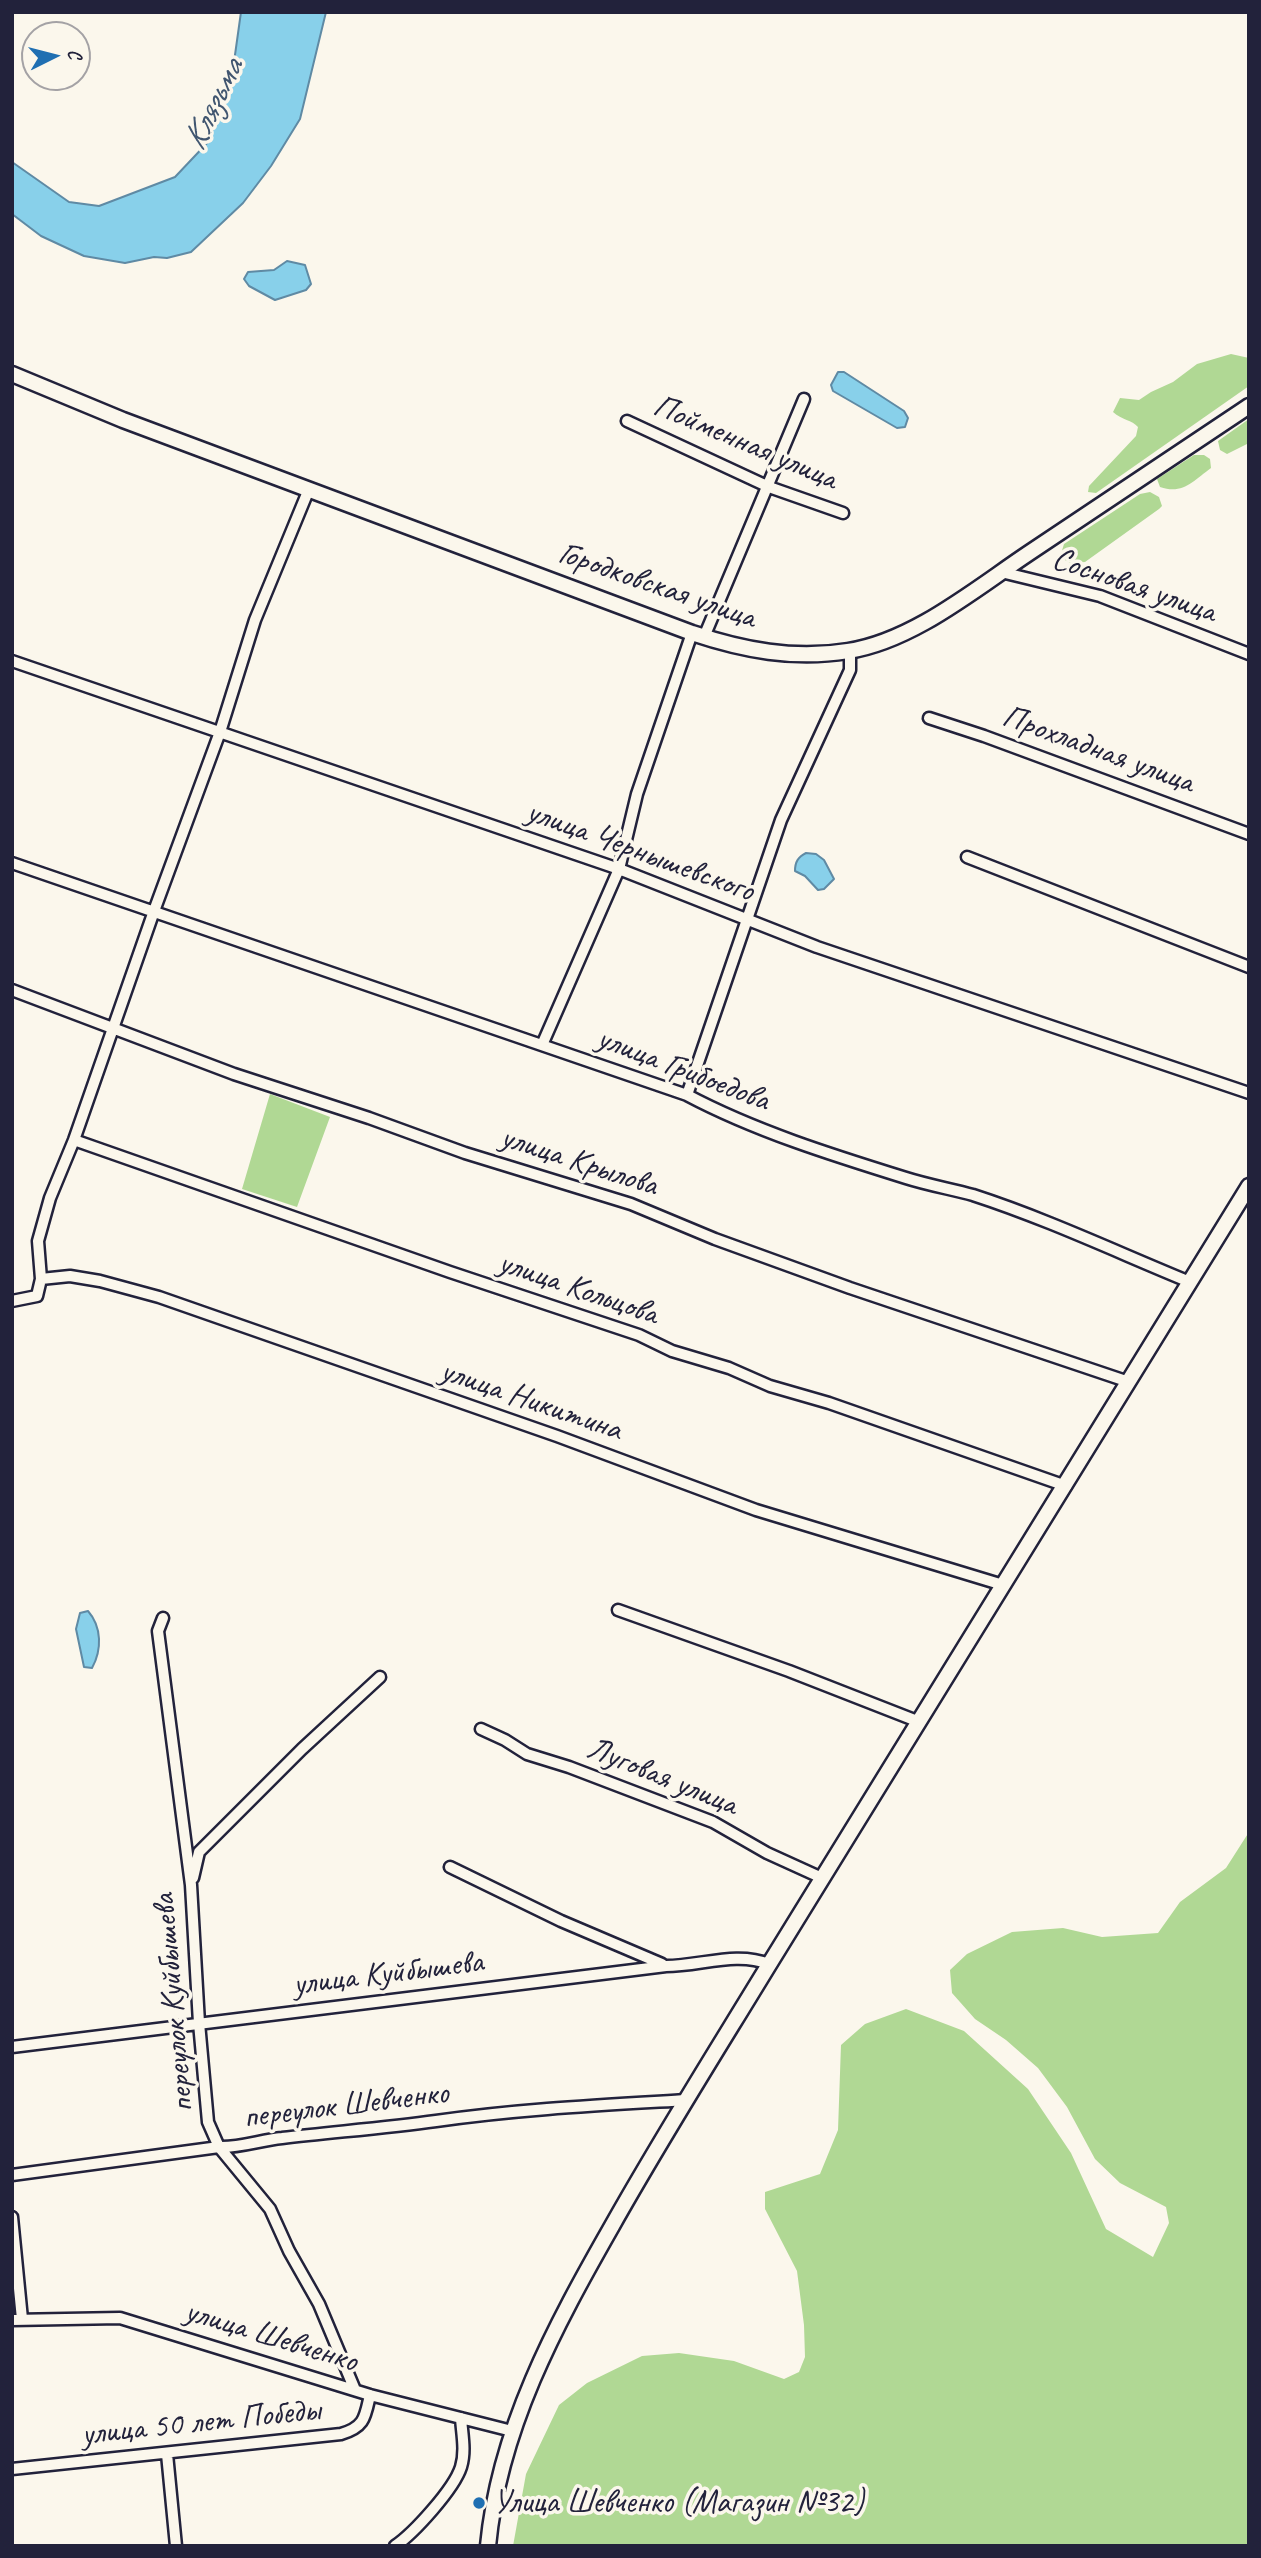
<!DOCTYPE html>
<html>
<head>
<meta charset="utf-8">
<style>
	body { margin:0 }
	#map { position:relative; width:1261px; height:2558px; overflow:hidden; background:#fbf7ec; font-family:Caveat,sans-serif }
	canvas { display:block }
	.frame { position:absolute; inset:0; border:14px solid #22223b; pointer-events:none }
	.north { position:absolute; left:21px; top:21px; width:70px; height:70px; box-sizing:border-box; background:#fbf7ec; border:2px solid #a4a2a5; border-radius:50%; rotate:84deg; font-size:19px; font-weight:700; line-height:28px; text-align:center; color:#22223b }
	.north::after { content:''; display:block; margin:auto; width:24px; height:32px; background:#1f6fb2; clip-path:polygon(50% 0,100% 100%,50% 72%,0 100%) }
</style>
</head>
<body>
<div id="map">
<canvas width="1261" height="2558"></canvas>
<div class="frame"></div>
<div class="north">С</div>
</div>
<script>
const c = document.querySelector('canvas').getContext('2d');
c.lineJoin = 'round';
function fill(path, color) {
  c.fillStyle = color;
  c.fill(path, 'evenodd');
}
function stroke(path, color, width, dash) {
  c.strokeStyle = color;
  c.lineWidth = width;
  c.lineCap = dash ? 'butt' : 'round';
  c.setLineDash(dash || []);
  c.stroke(path);
}
function label(font, color, halo, rows, align = 'center') {
  c.font = font + ' Caveat,sans-serif';
  c.lineWidth = 7;
  c.setLineDash([]);
  c.textBaseline = 'middle';
  c.strokeStyle = halo;
  c.fillStyle = color;
  for (const [text, x, y, turn = 0] of rows) {
    c.save();
    c.translate(x, y);
    c.rotate((+turn || 0) * Math.PI / 180);
    c.textAlign = isNaN(turn) ? turn : align;
    if (halo) c.strokeText(text, 0, 0);
    c.fillText(text, 0, 0);
    c.restore();
  }
}
fill(new Path2D(`
	M1231 354 1249 358V386L1096 493 1088 492 1089 486 1136 436 1138 427C1132 420 1122 420 1113 412L1120 398 1139 400 1151 392 1173 382 1197 364Z
	M1249 419V443L1227 454 1220 450 1218 441Z
	M1194 455H1204L1210 459 1211 468C1193 481 1183 495 1160 487L1157 479Z
	M1150 492 1159 497 1162 506 1159 509 1085 562 1070 563 1060 557 1064 544 1140 494Z
	M270 1094 330 1117 297 1207 242 1189Z
	M1249 1832V2546H513L526 2474 559 2405 587 2383 642 2356 679 2353 734 2361 784 2379 799 2372 805 2357 804 2325 797 2271 765 2209V2192L820 2174 838 2130 841 2045 865 2024 906 2009 964 2031 1028 2089 1071 2153 1106 2229 1153 2257 1169 2223 1166 2207 1120 2183 1095 2159 1067 2107 1038 2068 1006 2040 975 2019 952 1993 950 1970 967 1954 1012 1932 1063 1928 1102 1937 1158 1933 1180 1902 1226 1868Z`), '#b0d894');
const water = new Path2D(`
	M241 12H326L300 119 271 166 243 203 191 252 167 258 154 257 125 263 84 256 41 236 12 214V162L69 202 99 206 175 177 209 141 234 62Z
	M287 261 305 265 311 284 306 290 275 300 249 286 244 279 248 272 274 270Z
	M838 372H844L904 411 908 418 905 427 897 428 833 391 831 385Z
	M806 853 816 854 824 860 834 879 824 889 818 890 805 876 795 871C795 862 798 857 806 853Z
	M88 1611C102 1627 102 1650 92 1668L84 1667 76 1629 80 1613Z`);
fill(water, '#88d0ea');
stroke(water, '#5f8aa4', 2);
const street = new Path2D(`
	M627 421 769 487 843 513
	M1001 572 1100 596 1249 654
	M704 637 804 399
	M12 661 619 869 817 947 1249 1093
	M929 718 984 736 1249 834
	M967 857 1249 967
	M12 863 687 1095C755 1131 832 1155 906 1178 928 1185 951 1189 973 1195 1047 1219 1119 1253 1190 1282
	M12 990 234 1074 369 1118 465 1153 631 1204 715 1239 850 1288 1129 1382
	M542 1045 619 869 637 794 692 633
	M687 1095 781 820 850 670V651
	M74 1140 450 1272 639 1335 672 1351 729 1368 770 1386 829 1403 1066 1486
	M41 1279 70 1276 100 1281 159 1297 557 1436 756 1510 1003 1585
	M12 1301 37 1296 41 1279 38 1241 50 1198 74 1140 154 911 220 732 255 620 309 489
	M618 1610 789 1671 917 1721
	M163 1618 158 1631 191 1885 199 2023 208 2122 219 2147 270 2209 289 2251 319 2304 355 2390
	M481 1729 505 1740 527 1754 569 1767 713 1822 767 1853 822 1878
	M450 1867 561 1921 662 1964
	M193 1878 199 1852 302 1749 380 1677
	M12 2047 666 1966C701 1966 736 1951 769 1964
	M12 2175 219 2147C239 2148 261 2140 282 2138 333 2132 385 2128 436 2121 519 2109 603 2105 687 2100
	M12 2217 22 2319
	M12 2320 120 2318 370 2395 512 2431
	M167 2454 176 2546
	M12 2469 341 2434C365 2427 365 2417 370 2395
	M395 2546C414 2533 454 2489 461 2467 466 2451 462 2434 461 2418`);
const secondary = new Path2D(`
	M12 374 123 420 692 633C743 650 794 660 848 651 913 641 975 589 1029 553 1102 504 1175 455 1249 406
	M488 2546C499 2429 555 2326 612 2226 662 2137 717 2050 770 1963 928 1703 1091 1446 1249 1186`);
stroke(street, '#22223b', 15);
stroke(secondary, '#22223b', 19);
stroke(street, '#fbf7ec', 10);
stroke(secondary, '#fbf7ec', 14);
for (const [x, y, r, color] of [
	[479,2503,7,"#1f6fb2"]
]) {
  const dot = new Path2D();
  dot.arc(x, y, r, 0, 2 * Math.PI);
  c.fillStyle = color;
  c.fill(dot);
  stroke(dot, '#fbf7ec', 2.5);
}
label('33px', '#22223b', '#fbf7ec', [
	["Пойменная улица",745,443,23],
	["Городковская улица",657,586,19],
	["Сосновая улица",1134,586,19],
	["Прохладная улица",1098,750,20],
	["улица Чернышевского",640,852,20],
	["улица Грибоедова",683,1070,21],
	["улица Крылова",579,1162,18],
	["улица Кольцова",578,1289,19],
	["улица Никитина",531,1401,19],
	["Луговая улица",662,1777,22],
	["улица Куйбышева",388,1974,-7],
	["переулок Куйбышева",174,2003,-95],
	["переулок Шевченко",346,2106,-7],
	["улица Шевченко",271,2337,17],
	["улица 50 лет Победы",201,2423,-6]
]);
label('33px', '#22223b', '#fbf7ec', [
	["Улица Шевченко (Магазин №32)",493,2503]
], 'left');
label('italic 35px', '#415670', '#fbf7ec', [
	["Клязьма",214,105,-64]
]);
</script>
</body>
</html>
